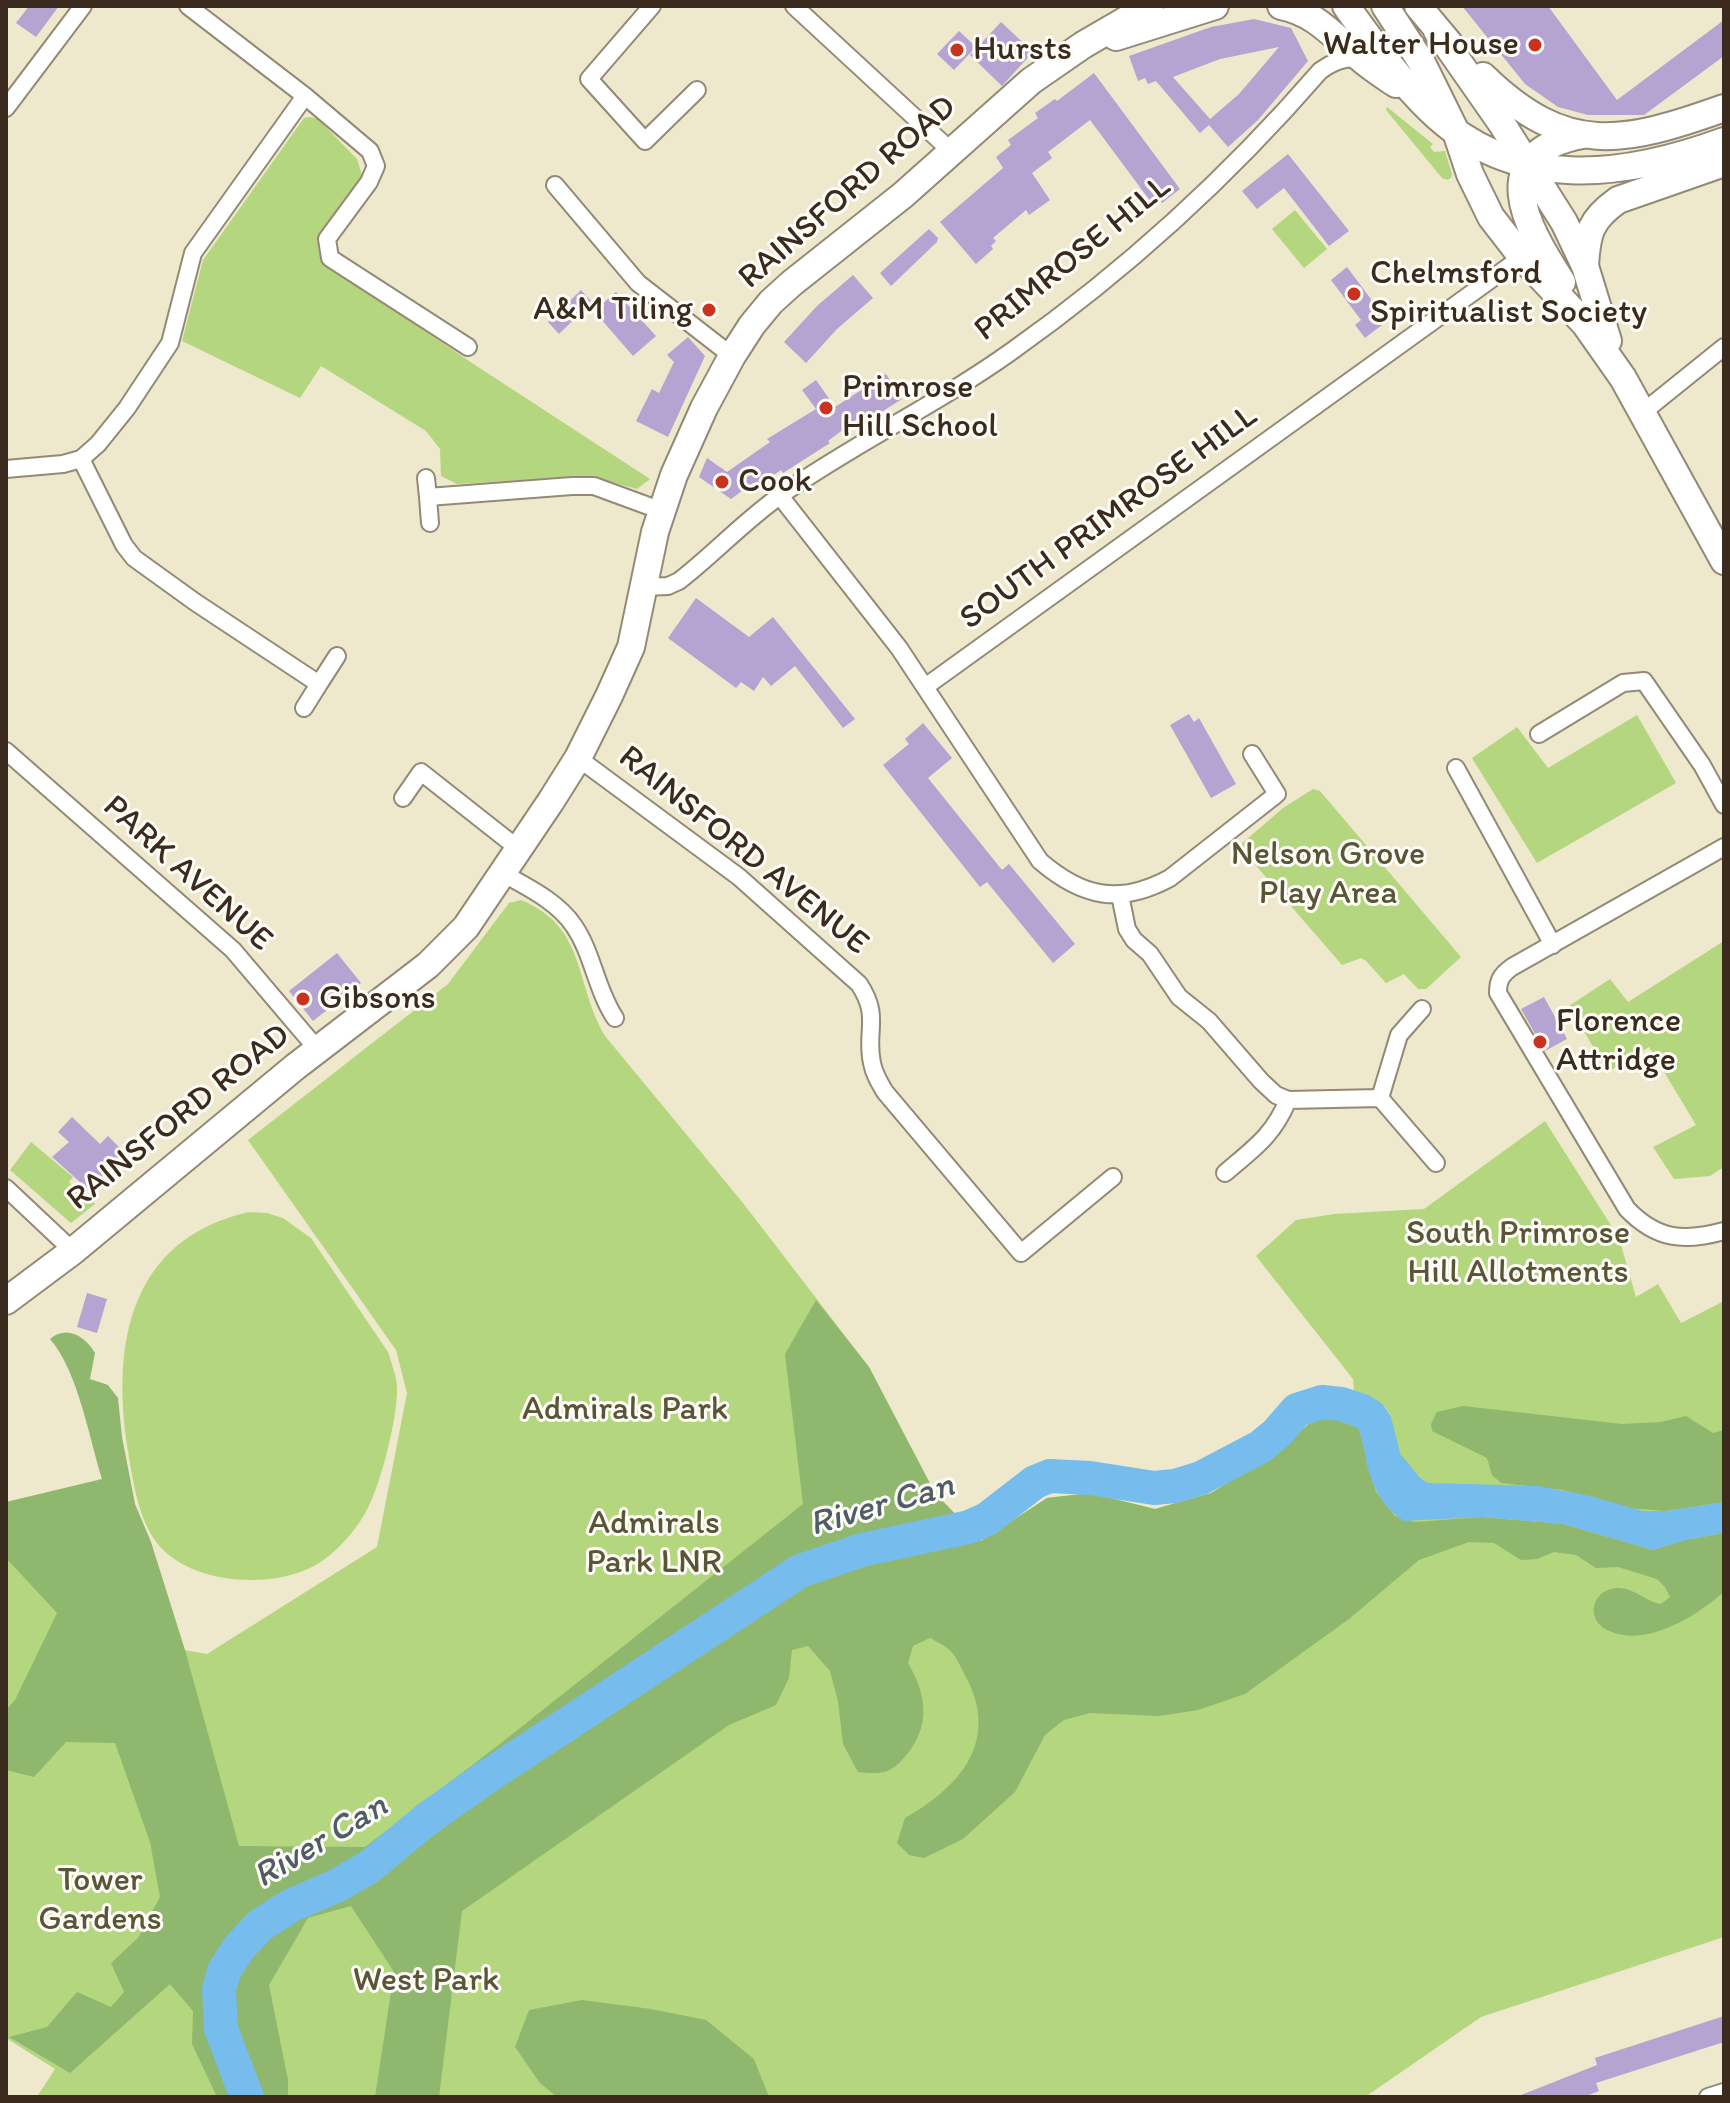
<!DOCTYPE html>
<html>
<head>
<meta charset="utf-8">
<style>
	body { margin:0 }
	#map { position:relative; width:1730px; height:2103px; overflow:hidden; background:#eee8cd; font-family:Itim,sans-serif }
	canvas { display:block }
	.frame { position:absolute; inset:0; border:8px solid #3b2a1e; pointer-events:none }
</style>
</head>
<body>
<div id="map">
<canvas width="1730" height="2103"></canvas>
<div class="frame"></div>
</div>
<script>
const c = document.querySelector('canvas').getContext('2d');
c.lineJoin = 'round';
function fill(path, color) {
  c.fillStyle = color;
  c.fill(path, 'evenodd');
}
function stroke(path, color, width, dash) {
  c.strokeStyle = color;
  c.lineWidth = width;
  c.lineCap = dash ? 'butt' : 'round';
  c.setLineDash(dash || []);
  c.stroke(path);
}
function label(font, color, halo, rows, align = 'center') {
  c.font = font + ' Itim,sans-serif';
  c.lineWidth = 6;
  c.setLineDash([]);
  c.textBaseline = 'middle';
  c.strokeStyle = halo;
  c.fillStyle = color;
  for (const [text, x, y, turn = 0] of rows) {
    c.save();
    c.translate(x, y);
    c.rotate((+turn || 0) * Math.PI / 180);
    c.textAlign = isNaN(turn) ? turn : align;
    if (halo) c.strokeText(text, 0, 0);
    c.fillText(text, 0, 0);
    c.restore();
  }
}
fill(new Path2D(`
	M1387 107 1433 144 1430 147 1434 152 1445 151 1452 174 1451 178 1447 180 1442 178 1386 110Z
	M310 117 318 119 357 159 362 175 320 238 324 262 472 363 650 479 637 489 589 476 457 484 441 476 440 449 426 431 321 366 300 398 182 341 203 260 304 118Z
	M1295 210 1327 249 1304 268 1272 229Z
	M1637 715 1676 783 1537 863 1472 758 1517 727 1548 768Z
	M1313 789 1320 791 1461 957 1426 989H1418L1404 974 1386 983 1366 961 1361 958 1342 965 1239 846 1283 808Z
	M521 900C587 927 574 983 605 1036L743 1203 869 1367 935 1493 981 1541 1047 1498 1090 1493 1155 1509 1211 1493 1277 1453 1315 1418 1335 1417 1350 1420 1391 1415 1384 1406 1354 1393 1353 1379 1256 1256 1296 1220 1334 1214 1424 1209 1545 1121 1619 1238 1636 1297 1658 1284 1681 1323 1724 1301V1937L1481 2017 1365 2097H37L55 2069 6 2038V1531L184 1650 207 1654 377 1547 407 1393 396 1350 248 1140 448 984 509 903Z
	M1724 941V1167L1710 1176 1674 1179 1653 1147 1696 1125 1649 1047 1608 1072 1569 1006 1610 979 1628 1002Z
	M31 1142 73 1177 69 1182 81 1195 85 1192 95 1204 71 1223 10 1170Z
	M249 1212 267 1213 283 1218 311 1238 388 1352C392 1365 398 1379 397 1393 396 1423 379 1495 361 1520 347 1541 327 1562 303 1571 259 1588 188 1582 157 1543 138 1518 133 1481 128 1451 111 1345 129 1239 249 1212Z`), '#b4d67e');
fill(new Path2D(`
	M816 1300 869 1367 935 1493 981 1541 1047 1498 1090 1493 1155 1509 1211 1493 1277 1453 1315 1418H1342L1358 1426 1376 1492 1395 1516 1415 1522 1481 1517 1563 1524 1653 1550 1685 1540 1724 1533V1592C1696 1616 1646 1649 1607 1630 1585 1619 1592 1590 1616 1588 1634 1587 1644 1601 1661 1604L1670 1597 1665 1587 1657 1579 1618 1567 1596 1568 1576 1555 1554 1552 1537 1559 1521 1560 1494 1543 1469 1542 1419 1560 1349 1619 1245 1694 1198 1710 1159 1716 1090 1713 1064 1720 1045 1735 1015 1792 963 1839 924 1858 909 1855 897 1843 905 1818C960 1787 1000 1741 966 1677 953 1652 955 1651 930 1638L913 1646 908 1663C926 1694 931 1724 908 1753 892 1773 884 1775 858 1772L843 1744 838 1701 830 1671 808 1646 792 1650 789 1678 776 1705 729 1725 462 1911 439 2097H375L394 1972 351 1906 308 1918 269 1985 288 2080V2097H217L192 2044 193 2011 170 1984 70 2073 9 2037 47 2027 77 1992 111 2007 124 1992 111 1963 138 1938 160 1897 150 1842 115 1743 66 1742 34 1777 6 1770V1710L15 1700 57 1613 6 1558V1502L102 1479C89 1437 78 1371 50 1339 67 1324 86 1337 95 1353L90 1379 108 1385 118 1398 122 1437 135 1504 151 1542 185 1650 239 1846 365 1847 496 1747 803 1504 785 1354Z
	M1463 1406 1622 1424 1661 1422 1686 1416 1713 1433 1724 1430V1502L1666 1511 1627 1508 1563 1490 1501 1483 1492 1475 1487 1458 1432 1431 1431 1424 1437 1412Z
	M582 2000 651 2009 706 2020 754 2059 769 2097H557L540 2083 515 2047 529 2010Z`), '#8fb76d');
fill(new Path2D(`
	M1398 1453C1410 1461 1416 1479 1429 1483L1538 1486 1590 1496 1643 1511H1666L1724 1502V1533L1686 1540 1653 1550 1563 1524 1481 1517 1404 1521C1381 1507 1371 1483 1365 1457Z`), '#76bced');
stroke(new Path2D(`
	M247 2097 221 2029 219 1990 224 1971 238 1949 259 1926 290 1906 336 1886 369 1867 427 1819 488 1776 800 1571 862 1550 969 1527 987 1519 1035 1482 1050 1476 1090 1478 1154 1488 1175 1486 1201 1478 1260 1447 1277 1433 1297 1410 1322 1402 1341 1404 1362 1411 1370 1416 1375 1423 1385 1463 1405 1492`), '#76bced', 34);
fill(new Path2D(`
	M29 6H59L36 37 16 23Z
	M1462 6H1548L1617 100 1724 20V56L1644 115H1588L1558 107 1525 84Z
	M1254 19 1291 28 1308 61 1258 120 1228 147 1209 125 1200 133 1156 81 1148 84 1145 78 1138 81 1129 56 1211 27ZM1279 47 1239 94 1210 119 1173 77 1220 59Z
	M1001 22 1033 52 1002 86 970 55Z
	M959 31 976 47 954 70 937 54Z
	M1094 73 1180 189 1162 203 1158 197 1151 202 1090 120 1048 152 1052 158 1032 173 1050 200 1029 215 1026 210 993 238 996 241 991 246 993 249 976 264 940 222 1003 168 996 157 1011 145 1008 140 1038 118 1035 113 1055 99 1057 101Z
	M1288 154 1349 231 1329 246 1284 188 1257 209 1242 191Z
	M929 229 938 238 937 242 891 286 880 273Z
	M1347 267 1385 318 1380 322 1382 325 1365 338 1355 325 1361 320 1331 280Z
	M853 275 873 298 837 329 806 363 784 342 817 306Z
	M581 290 592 302 559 334 548 322Z
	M616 292 656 336 633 356 594 311Z
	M688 337 705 356 668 437 636 421 652 389 659 393 674 362 667 355Z
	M886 374 902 399 861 425 857 419 828 441 830 443 783 473 781 470 761 484 753 483 731 499 699 477 707 458 727 472 770 442 767 439 816 409 802 390 816 380 835 407Z
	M696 598 749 637 773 617 855 719 843 728 795 666 771 686 763 677 754 691 741 682 736 688 668 638Z
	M1189 714 1194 722 1199 718 1236 784 1211 798 1170 725Z
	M923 723 952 758 928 778 1002 870 1009 864 1075 944 1053 963 987 882 980 887 883 765 909 744 905 739Z
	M337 953 361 983 313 1021 289 991Z
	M1544 997 1567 1039 1545 1051 1521 1009Z
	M72 1117 100 1144 108 1136 125 1153 89 1190 52 1157 69 1142 58 1132Z
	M87 1293 107 1299 97 1333 77 1327Z
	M1724 2016V2042L1596 2083 1599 2091 1584 2097H1516L1597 2065 1595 2058Z`), '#b5a3d2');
const minor = new Path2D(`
	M188 6 305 96 370 151 376 166 369 182 327 239 330 258 468 347
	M652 6 589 79 645 141 697 90
	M794 6 951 151
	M6 108 83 6
	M555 185 638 283 732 356
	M1642 413 1724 347
	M81 459 124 545 134 558 195 602 319 684 304 708
	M6 469 63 464 81 459 98 444 127 408 170 343 193 253 305 96
	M426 478 428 497 572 486H594L662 511
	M780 496 899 648 1040 861C1083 898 1120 905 1170 878L1277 794 1252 754
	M428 497 430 523
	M643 587 668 586 679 581C714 554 744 521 781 495 855 443 938 404 1012 351 1125 271 1230 175 1320 71 1334 61 1343 58 1360 58
	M319 684 337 656
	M925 687 1522 257
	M1539 734 1623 683 1644 681 1702 765 1724 805
	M6 751 233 950 318 1050
	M578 758 739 877 859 984C881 1017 865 1031 872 1063 874 1074 879 1082 885 1092L1021 1253 1113 1177
	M1456 768 1553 945
	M403 798 421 772 520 850
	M1724 847 1512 967C1501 975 1498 980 1498 993L1627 1209C1657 1240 1684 1242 1724 1231
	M504 874C529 888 558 902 574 926 593 954 596 989 615 1018
	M1120 895 1127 929 1134 940 1150 954 1179 997 1209 1021 1261 1081 1276 1095 1288 1100 1380 1098 1399 1035 1422 1009
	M1380 1098 1436 1163
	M1225 1173C1254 1148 1273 1136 1288 1100
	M6 1188 73 1251
	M1708 2097 1724 2092`);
const primary = new Path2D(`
	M1281 6C1316 13 1333 36 1360 58 1371 68 1384 76 1396 84
	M1346 6C1372 42 1399 80 1431 111 1515 192 1623 178 1724 141
	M1385 6 1422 63 1456 132 1470 174 1491 217 1522 257 1585 324 1623 378 1724 561
	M1418 6 1449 43
	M1437 31 1502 124 1564 222 1585 266 1608 341
	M1116 37 1215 6
	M1483 76C1566 157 1623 144 1724 108
	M1585 266C1587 233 1590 220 1618 200L1724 163
	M1562 282C1525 225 1485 154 1582 135
	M6 1301 73 1251 295 1067 428 965 466 927 551 801 578 758 609 696 631 647 655 532 674 475 704 408 732 356 752 325 771 302 792 283 903 195 1031 81 1083 45 1150 6`);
stroke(minor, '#948976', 20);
stroke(primary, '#948976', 30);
stroke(minor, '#fff', 16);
stroke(primary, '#fff', 26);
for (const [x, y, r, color] of [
	[1535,45,8,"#c8321e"],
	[957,50,8,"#c8321e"],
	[1354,294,8,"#c8321e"],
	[709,310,8,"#c8321e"],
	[826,408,8,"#c8321e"],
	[722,482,8,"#c8321e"],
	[303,999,8,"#c8321e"],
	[1540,1042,8,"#c8321e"]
]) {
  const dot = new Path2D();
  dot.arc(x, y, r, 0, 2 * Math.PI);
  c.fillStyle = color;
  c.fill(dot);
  stroke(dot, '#fdfcf7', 3);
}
label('34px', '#3b2a1e', '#fdfcf7', [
	["Walter House",1519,45,"right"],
	["Hursts",973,50],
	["Chelmsford",1370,274],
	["Spiritualist Society",1370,313],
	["A&M Tiling",693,310,"right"],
	["Primrose",842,388],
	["Hill School",842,427],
	["Cook",738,482],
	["Gibsons",319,999],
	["Florence",1556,1022],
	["Attridge",1556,1061]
], 'left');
label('34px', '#3b2a1e', '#fdfcf7', [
	["RAINSFORD ROAD",848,193,-41],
	["PRIMROSE HILL",1073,259,-39],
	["SOUTH PRIMROSE HILL",1109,518,-36],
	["RAINSFORD AVENUE",743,851,39],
	["PARK AVENUE",187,874,42],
	["RAINSFORD ROAD",179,1118,-39]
]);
label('34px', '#595536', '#fdfcf7', [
	["Nelson Grove",1328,855],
	["Play Area",1328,894],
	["South Primrose",1518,1234],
	["Hill Allotments",1518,1273],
	["Admirals Park",625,1410],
	["Admirals",654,1524],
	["Park LNR",654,1563],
	["Tower",100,1881],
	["Gardens",100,1920],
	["West Park",426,1981]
]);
label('italic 36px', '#505d66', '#fdfcf7', [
	["River Can",882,1506,-16],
	["River Can",321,1842,-31]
]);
</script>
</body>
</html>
